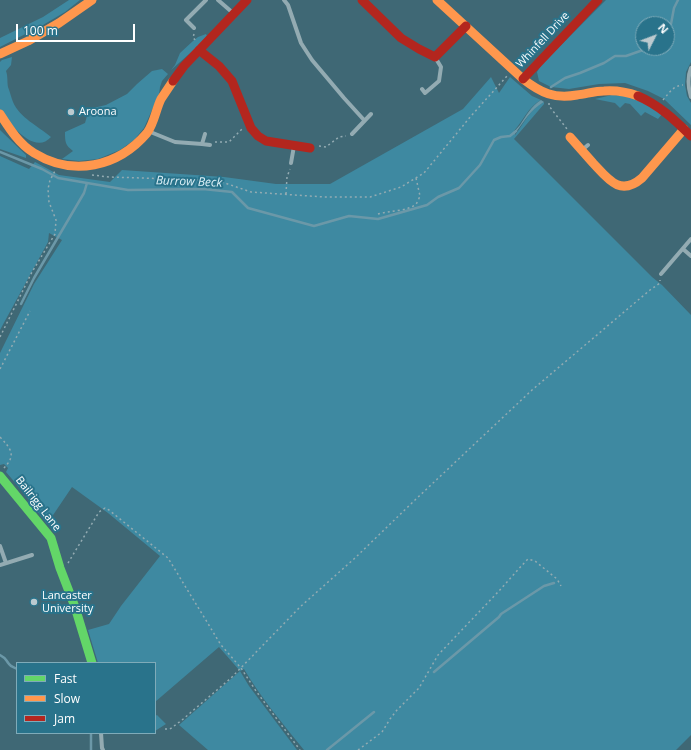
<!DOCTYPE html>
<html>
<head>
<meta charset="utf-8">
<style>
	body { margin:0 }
	#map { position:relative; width:691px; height:750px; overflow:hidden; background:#3f6875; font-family:"Open Sans",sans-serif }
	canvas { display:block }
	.legend { position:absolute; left:16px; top:662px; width:140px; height:72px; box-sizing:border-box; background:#29738b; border:1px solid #7fabb9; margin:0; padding:5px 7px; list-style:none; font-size:12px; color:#fff }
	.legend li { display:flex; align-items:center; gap:8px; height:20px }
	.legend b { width:20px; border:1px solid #7fabb9 }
	.north { position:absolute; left:635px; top:16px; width:40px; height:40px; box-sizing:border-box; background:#29738b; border:1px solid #7fabb9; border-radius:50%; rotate:48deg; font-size:11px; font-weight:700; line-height:16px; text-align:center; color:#fff }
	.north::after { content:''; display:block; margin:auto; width:14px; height:18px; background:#bccacf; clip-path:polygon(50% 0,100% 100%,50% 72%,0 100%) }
	.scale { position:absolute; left:16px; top:24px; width:119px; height:18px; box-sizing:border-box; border:2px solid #fff; border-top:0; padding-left:5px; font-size:12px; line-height:14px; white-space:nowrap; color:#fff; -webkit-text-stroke:3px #29738b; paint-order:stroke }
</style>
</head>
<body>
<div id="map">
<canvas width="691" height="750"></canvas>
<ul class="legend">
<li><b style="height:5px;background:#63d668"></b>Fast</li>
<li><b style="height:5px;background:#ff974d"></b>Slow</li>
<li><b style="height:5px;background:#b3261e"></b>Jam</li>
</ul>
<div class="north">N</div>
<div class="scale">100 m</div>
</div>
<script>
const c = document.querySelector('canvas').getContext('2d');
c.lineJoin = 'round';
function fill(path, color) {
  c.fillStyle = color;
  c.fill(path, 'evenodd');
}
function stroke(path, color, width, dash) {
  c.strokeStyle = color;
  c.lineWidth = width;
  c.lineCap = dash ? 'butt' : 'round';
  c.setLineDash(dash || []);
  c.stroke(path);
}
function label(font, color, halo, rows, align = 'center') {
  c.font = font + ' "Open Sans",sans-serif';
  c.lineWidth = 4;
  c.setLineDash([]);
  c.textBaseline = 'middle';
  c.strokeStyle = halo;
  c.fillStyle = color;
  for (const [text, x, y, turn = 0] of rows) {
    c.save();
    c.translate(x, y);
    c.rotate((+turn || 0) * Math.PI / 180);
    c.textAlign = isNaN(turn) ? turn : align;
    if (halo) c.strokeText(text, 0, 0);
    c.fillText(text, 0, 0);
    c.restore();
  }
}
fill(new Path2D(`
	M69 0H80L65 12 43 25 0 47V38L43 17Z
	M606 0H691V62L686 72 685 85 687 96 691 103V125L664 99 648 91 625 83 599 84 569 89 551 87 539 81 537 72 542 64ZM643 24H667V48H643Z
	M206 34 207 36 197 47 171 70 175 65 180 53 193 41 198 37Z
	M12 57 11 65 6 71C8 76 7 81 8 87 10 92 11 97 13 102 20 118 38 126 51 137 34 156 10 123 0 111V62L2 60Z
	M162 69 168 74 162 81 160 87 159 94 144 128 134 140 120 150 98 159 79 161 62 159 73 151C65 145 65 142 65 132L85 123 89 109 106 105 127 94 137 84 152 71Z
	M491 77 499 93 510 77 532 96 541 100C528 107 523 121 514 131L515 135C525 122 529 110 544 102V104L514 139 652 277 662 285 691 315V735L676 750H304C283 724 261 698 244 669L240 671 249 686 297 750H208L179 725 240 671 219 647 155 702V663H98L88 630 109 624 121 606 160 556 108 513 72 487 47 524 23 492 6 472 8 468 4 464 0 465V353L34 284 62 240 49 233 48 242 0 330V156L29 169 35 162 59 175 110 182 122 170 224 177 276 184H330L463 109Z
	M612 95 626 96 639 99 662 114 658 119 645 112 641 116 630 104 625 103 620 108 615 103 595 99Z
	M0 130 26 155V158L0 149Z
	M157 715 166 724 155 731V716Z`), '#3e89a1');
fill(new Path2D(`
	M541 100 544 102C530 110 523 123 514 135 514 130 517 129 520 125 526 116 531 106 541 100Z`), '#6b98a8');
stroke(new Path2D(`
	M667 29 671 24 674 8 678 0
	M551 87 565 78 580 73 604 63 615 56H626L643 50 645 48
	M0 152 42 169 58 178 128 190 203 189 232 192 248 208 314 226 349 216 378 219 427 205 438 197 459 188 480 165 494 140 501 137 510 136 516 131
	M21 304 34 278 84 193 87 183
	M0 655C6 658 5 659 9 664 11 667 14 667 17 669
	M434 672 499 617 501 614 544 586 554 583
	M91 733V750
	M327 750 374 712`), '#6b98a8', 2.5);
stroke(new Path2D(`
	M194 34 193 38 197 41
	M663 100C670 92 673 86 683 85
	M549 103V106L567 129
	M215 142H229L242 129
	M319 146 326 147 339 137 346 136
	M92 175 109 177 174 179 219 181 251 192 324 197H370L401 187 424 173 471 116 508 75
	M286 194 287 177 290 169
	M378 214C388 211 409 211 416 204 418 202 419 198 420 196L416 178
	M0 337 32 272 55 234 56 220 49 202 48 189 50 180 55 171
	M0 369 30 311
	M0 437C11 449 17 455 3 469
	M68 563 99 512 105 508 109 510 168 558 221 645 241 668 256 691 300 750
	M165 729H170L182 720 231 678 300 607 355 558 415 500 532 390 650 290 660 283V280
	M358 750 382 732 390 719 397 710 419 688 438 655 498 592 525 562 528 559 535 561 557 579 561 586`), '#93abb2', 1.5, [2, 3]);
stroke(new Path2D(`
	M218 0 233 13
	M284 0 288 5 301 43 312 60 344 98 364 120
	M194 28 186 20 206 0
	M691 68C687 78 688 87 691 97
	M422 89 425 93 439 81 441 67 435 57
	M148 131 175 142 202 144 210 145
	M352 134 371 114
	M202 144 205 134
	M582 150 588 145
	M291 163 294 146
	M683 249 691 256
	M661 274 691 239
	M0 546 6 563
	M0 565 32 555
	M101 733 102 748 103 750`), '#93abb2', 4);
stroke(new Path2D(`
	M0 476 51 538 60 568 75 607 92 663`), '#63d668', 9);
stroke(new Path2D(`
	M437 0 523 79C541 93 554 99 577 95 586 94 595 91 604 91 616 90 627 92 638 96
	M0 54 28 41 59 23 92 0
	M0 114C9 128 19 144 34 153 73 177 118 167 147 133 154 124 156 109 161 99 165 93 169 87 173 81
	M570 137C578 146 585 154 593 163 608 179 620 197 642 178L684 129`), '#ff974d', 9);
stroke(new Path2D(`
	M362 0 401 38 419 49 435 57 466 26
	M199 50 219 66 232 81 251 128 258 136 266 141 310 148
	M523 79 598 0
	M173 81 184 66 247 0
	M638 96C659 105 675 120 691 136`), '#b3261e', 9);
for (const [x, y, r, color] of [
	[71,112,4,"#bccacf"],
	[34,602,4,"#bccacf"]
]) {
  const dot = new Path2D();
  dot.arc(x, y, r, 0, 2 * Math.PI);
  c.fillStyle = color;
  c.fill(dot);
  stroke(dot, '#29738b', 1.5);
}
label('11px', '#fff', '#29738b', [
	["Whinfell Drive",543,40,-47],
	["Bailrigg Lane",38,504,52]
]);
label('11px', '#fff', '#29738b', [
	["Aroona",79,112],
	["Lancaster",42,596],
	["University",42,609]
], 'left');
label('italic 12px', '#dcf0f7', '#29738b', [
	["Burrow Beck",189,182,2]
]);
</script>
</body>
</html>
